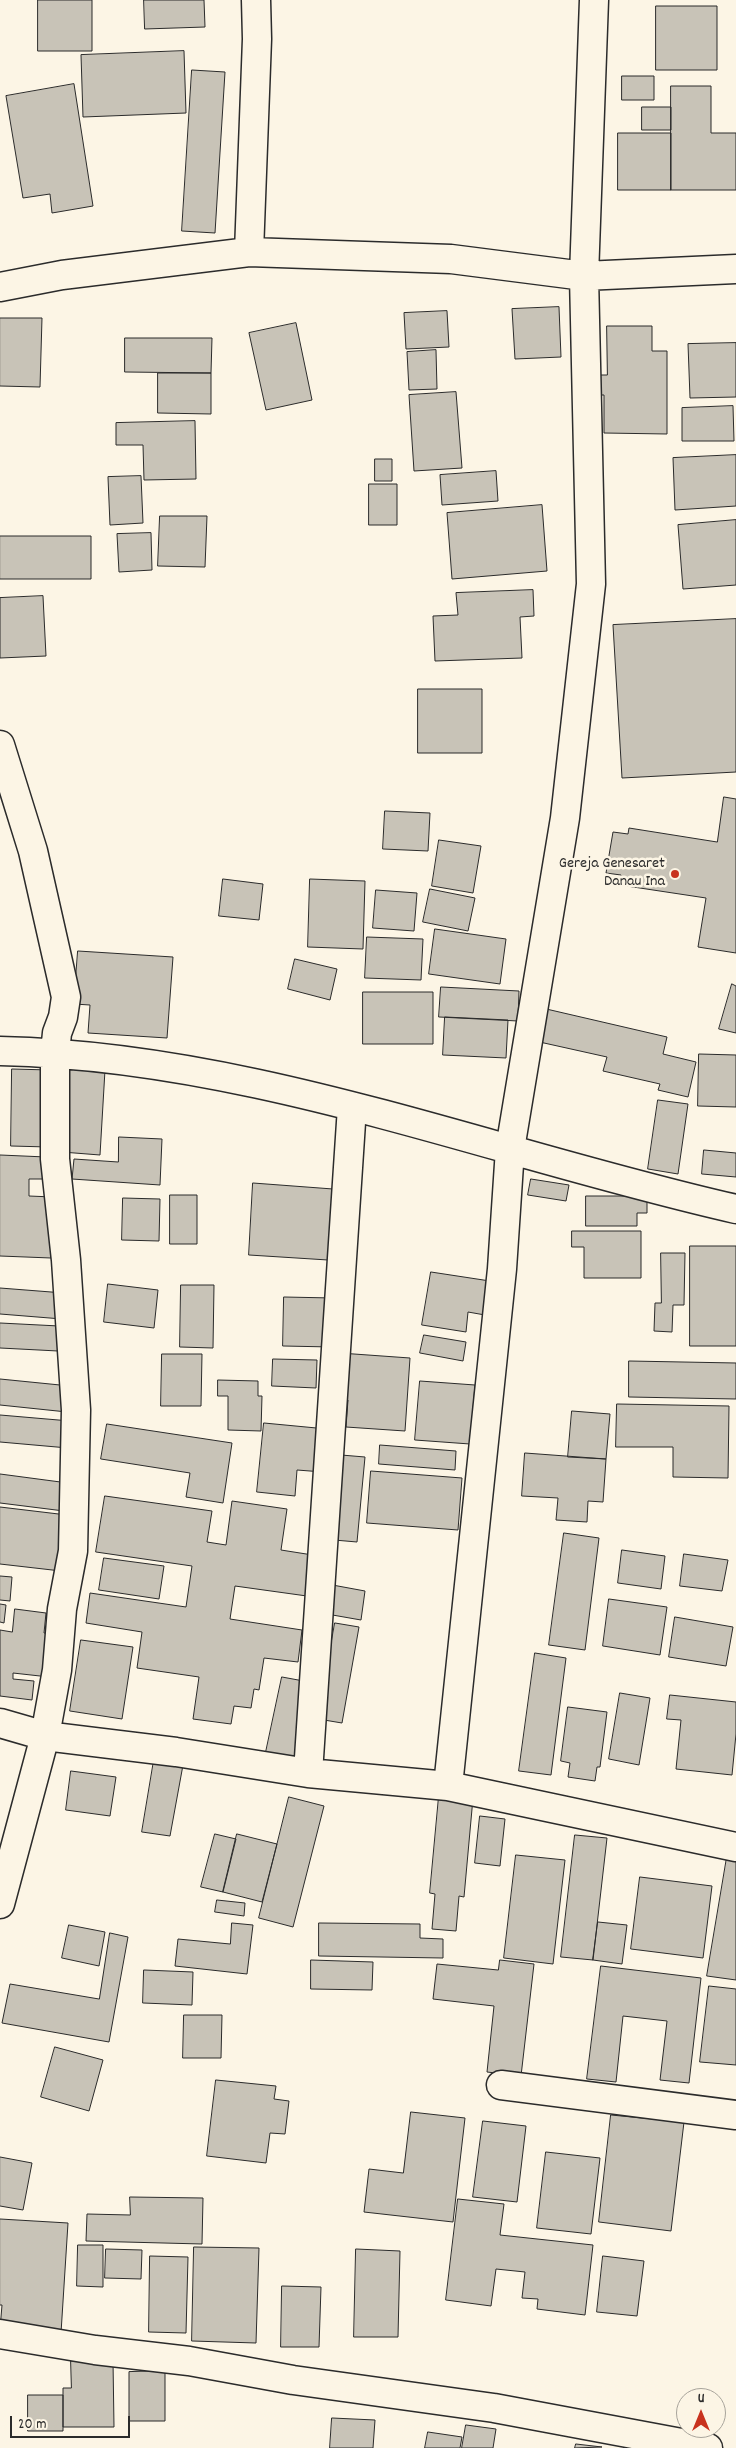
<!DOCTYPE html>
<html>
<head>
<meta charset="utf-8">
<style>
	body { margin:0 }
	#map { position:relative; width:736px; height:2448px; overflow:hidden; background:#fcf5e5; font-family:Dekko,sans-serif }
	canvas { display:block }
	.north { position:absolute; left:676px; top:2388px; width:50px; height:50px; box-sizing:border-box; background:#fcf5e5; border:1px solid #a8a49b; border-radius:50%; rotate:0deg; font-size:14px; font-weight:700; line-height:20px; text-align:center; color:#2b2b2b }
	.north::after { content:''; display:block; margin:auto; width:18px; height:22px; background:#c8321e; clip-path:polygon(50% 0,100% 100%,50% 72%,0 100%) }
	.scale { position:absolute; left:10px; top:2416px; width:120px; height:22px; box-sizing:border-box; border:2px solid #2b2b2b; border-top:0; padding-left:6px; font-size:15px; line-height:18px; white-space:nowrap; color:#2b2b2b; -webkit-text-stroke:4px #fcf5e5; paint-order:stroke }
</style>
</head>
<body>
<div id="map">
<canvas width="736" height="2448"></canvas>
<div class="north">U</div>
<div class="scale">20 m</div>
</div>
<script>
const c = document.querySelector('canvas').getContext('2d');
c.lineJoin = 'round';
function fill(path, color) {
  c.fillStyle = color;
  c.fill(path, 'evenodd');
}
function stroke(path, color, width, dash) {
  c.strokeStyle = color;
  c.lineWidth = width;
  c.lineCap = dash ? 'butt' : 'round';
  c.setLineDash(dash || []);
  c.stroke(path);
}
function label(font, color, halo, rows, align = 'center') {
  c.font = font + ' Dekko,sans-serif';
  c.lineWidth = 5;
  c.setLineDash([]);
  c.textBaseline = 'middle';
  c.strokeStyle = halo;
  c.fillStyle = color;
  for (const [text, x, y, turn = 0] of rows) {
    c.save();
    c.translate(x, y);
    c.rotate((+turn || 0) * Math.PI / 180);
    c.textAlign = isNaN(turn) ? turn : align;
    if (halo) c.strokeText(text, 0, 0);
    c.fillText(text, 0, 0);
    c.restore();
  }
}
const building = new Path2D(`
	M38 0H92V51H38Z
	M144 0H204L205 27 145 29Z
	M656 6H717V70H656Z
	M184 51 186 113 83 117 81 55Z
	M192 70 225 72 215 233 182 231Z
	M622 76H654V100H622Z
	M74 84 93 206 52 213 50 194 23 198 6 96Z
	M671 86H711V133H736V190H671Z
	M642 107H671V130H642Z
	M618 133H671V190H618Z
	M559 307 561 357 515 359 512 309Z
	M447 311 449 347 406 349 404 313Z
	M0 318H42L40 387 0 386Z
	M296 323 312 400 266 410 249 333Z
	M607 326H652V351H667V434L604 433V395H593V375H607Z
	M125 338H212L211 373 125 372Z
	M736 343V397L690 398 688 344Z
	M436 350 437 389 409 390 407 352Z
	M158 373H211V414L158 413Z
	M456 392 462 468 414 471 409 395Z
	M733 406 734 441H682V408Z
	M195 421 196 479 144 480 143 445H116V423Z
	M736 455V506L675 510 673 458Z
	M375 459H392V481H375Z
	M496 471 498 501 442 505 440 475Z
	M141 476 143 523 110 525 108 477Z
	M369 484H397V525H369Z
	M542 505 547 571 452 579 447 513Z
	M160 516H207L205 567 158 566Z
	M736 520V585L683 589 678 525Z
	M151 533 152 570 119 572 117 534Z
	M0 536H91V579H0Z
	M533 590 534 616 520 617 522 658 435 661 433 616 458 615 456 593Z
	M43 596 46 656 0 658V598Z
	M736 619V772L622 778 613 625Z
	M418 689H482V753H418Z
	M724 797 736 799V953L698 947 706 898 620 885 621 875 606 873 613 832 628 834 629 828 717 842Z
	M385 811 430 813 428 851 383 849Z
	M439 840 481 846 473 893 432 886Z
	M223 879 263 884 259 920 219 916Z
	M310 879 365 881 363 949 308 947Z
	M430 889 475 898 468 931 423 922Z
	M376 890 417 893 414 931 373 928Z
	M435 929 506 939 500 984 429 974Z
	M367 937 423 939 421 980 365 978Z
	M78 951 173 957 167 1038 88 1033 90 1005 74 1004Z
	M295 959 337 969 330 1000 288 989Z
	M732 984 736 986V1033L719 1029Z
	M441 987 519 991 518 1021 439 1017Z
	M363 992H433V1044H363Z
	M542 1008 667 1037 663 1054 696 1062 688 1097 658 1090 660 1084 603 1071 607 1057 535 1041Z
	M445 1017 508 1020 506 1058 443 1055Z
	M699 1054 736 1055V1107L698 1106Z
	M67 1068 105 1070 100 1155 62 1152Z
	M12 1069 50 1070 48 1147 11 1146Z
	M658 1100 688 1104 678 1174 648 1169Z
	M119 1137 162 1139 160 1185 72 1179 74 1159 118 1162Z
	M704 1150 736 1153V1177L702 1174Z
	M0 1155 46 1157V1179H29V1196L53 1197 51 1258 0 1256Z
	M531 1179 569 1185 566 1201 528 1195Z
	M253 1183 333 1189 328 1260 249 1255Z
	M170 1195H197V1244H170Z
	M586 1196H647V1213H637V1226H586Z
	M123 1198 160 1199 159 1241 122 1240Z
	M572 1231H641V1278H584V1247H572Z
	M690 1246H736V1346H690Z
	M661 1253H685L684 1305H673L672 1332 654 1331 655 1303H661Z
	M431 1272 490 1281 485 1315 468 1312 466 1332 422 1325Z
	M108 1284 158 1290 154 1328 104 1322Z
	M181 1285H214L213 1348 180 1347Z
	M0 1288 64 1293 62 1319 0 1314Z
	M284 1297 333 1298 332 1347 283 1346Z
	M0 1323 59 1326 58 1351 0 1348Z
	M424 1335 466 1342 463 1361 420 1353Z
	M340 1353 410 1358 405 1431 346 1427 348 1400 337 1399Z
	M162 1354H202L201 1406H161Z
	M273 1359 317 1360 316 1388 272 1386Z
	M629 1361 736 1363V1399L629 1397Z
	M0 1379 70 1386 67 1412 0 1405Z
	M218 1380 258 1381V1396H262L261 1431 228 1430V1396H218Z
	M420 1381 475 1385 470 1444 415 1440Z
	M617 1404 729 1406 728 1478 673 1477V1447H616Z
	M572 1411 610 1414 606 1459 568 1457Z
	M0 1415 70 1421 68 1448 0 1442Z
	M264 1423 327 1429 323 1472 297 1470 295 1496 257 1492Z
	M107 1424 232 1443 223 1503 186 1497 190 1473 101 1459Z
	M380 1445 456 1451 455 1470 379 1464Z
	M525 1453 606 1459 603 1502 588 1501 587 1522 556 1520 558 1498 522 1496Z
	M341 1455 365 1457 357 1542 334 1540Z
	M371 1471 462 1478 458 1530 367 1523Z
	M0 1474 68 1483 64 1511 0 1503Z
	M105 1496 212 1511 207 1542 226 1545 232 1501 287 1509 281 1550 319 1556 314 1597 235 1586 230 1619 302 1630 298 1662 264 1658 259 1690 254 1689 251 1708 234 1706 231 1724 193 1719 199 1677 137 1668 142 1632 86 1623 90 1593 186 1607 192 1566 96 1552Z
	M0 1507 67 1515 61 1571 0 1564Z
	M564 1533 599 1538 585 1650 549 1645Z
	M622 1550 665 1556 661 1589 618 1583Z
	M684 1554 728 1560 722 1591 680 1586Z
	M104 1558 164 1566 159 1599 99 1590Z
	M0 1576 12 1577 10 1601 0 1600Z
	M327 1584 365 1591 361 1620 321 1613Z
	M609 1599 667 1607 660 1655 603 1646Z
	M0 1604 6 1605 4 1623 0 1622Z
	M15 1609 46 1613 44 1633 53 1634 49 1677 13 1673V1679L34 1681 32 1700 0 1696V1630L12 1632Z
	M675 1617 733 1627 726 1666 669 1657Z
	M335 1623 359 1627 342 1723 318 1719Z
	M81 1640 133 1647 122 1719 70 1711Z
	M535 1653 566 1658 551 1775 519 1771Z
	M282 1677 309 1682 294 1758 266 1752Z
	M620 1693 650 1698 639 1765 609 1759Z
	M670 1695 736 1702V1734L732 1775 676 1769 681 1720 667 1719Z
	M568 1707 607 1712 600 1767H597L595 1781 568 1777 570 1763 561 1761Z
	M154 1760 183 1765 170 1836 142 1832Z
	M71 1771 116 1777 110 1816 66 1810Z
	M439 1796 473 1798 464 1897 459 1896 456 1931 432 1929 435 1894 430 1893Z
	M289 1797 324 1806 293 1927 259 1918Z
	M480 1816 505 1819 500 1866 475 1863Z
	M215 1834 236 1839 223 1892 201 1887Z
	M237 1834 277 1844 262 1902 223 1892Z
	M575 1835 607 1838 593 1960 561 1957Z
	M516 1855 565 1860 553 1964 504 1958Z
	M727 1857 736 1859V1980L707 1976Z
	M640 1877 712 1886 703 1958 631 1949Z
	M217 1900 245 1903 244 1916 215 1912Z
	M598 1922 627 1925 622 1964 593 1960Z
	M232 1923 253 1925 247 1974 175 1966 178 1939 230 1944Z
	M319 1923 420 1924V1938L443 1939V1958L319 1956Z
	M69 1925 105 1932 99 1966 62 1958Z
	M110 1933 128 1937 109 2042 2 2023 10 1984 99 1999Z
	M311 1960 373 1962 372 1990 311 1989Z
	M500 1960 534 1964 521 2076 487 2072 494 2006 433 1999 437 1964 498 1970Z
	M601 1966 701 1978 689 2083 660 2080 667 2021 623 2016 616 2082 587 2079Z
	M144 1970 193 1972 192 2005 143 2003Z
	M709 1986 736 1989V2065L700 2062Z
	M184 2015H222L221 2058H183Z
	M55 2047 103 2060 89 2111 41 2097Z
	M216 2080 276 2086 274 2099 289 2101 285 2134 270 2133 266 2163 207 2156Z
	M411 2112 465 2118 453 2222 364 2212 369 2169 403 2173Z
	M611 2115 684 2122 671 2231 599 2222Z
	M483 2121 526 2126 517 2202 473 2197Z
	M546 2152 600 2158 591 2234 537 2228Z
	M0 2157 32 2163 23 2210 0 2206Z
	M130 2197 203 2198 202 2244 86 2241 87 2214 130 2215Z
	M458 2199 504 2204 500 2235 593 2245 585 2315 537 2309 538 2299 522 2298 525 2272 496 2269 491 2306 446 2300Z
	M0 2219 68 2223 61 2333 0 2329 2 2305H0Z
	M78 2245H103V2287L77 2286Z
	M194 2247 259 2248 256 2343 192 2341Z
	M106 2249 142 2250 141 2279 105 2278Z
	M356 2249 400 2251 398 2337H354Z
	M150 2256 188 2257 186 2333 149 2332Z
	M603 2256 644 2261 637 2316 597 2312Z
	M282 2286 321 2287 319 2347H281Z
	M71 2361H113L114 2427H63V2388H71Z
	M165 2371V2421H129V2372Z
	M28 2395H63V2431H28Z
	M332 2418 375 2420 373 2448H330Z
	M466 2425 496 2429 493 2448H462Z
	M428 2432 462 2437 460 2448H425Z
	M576 2444 602 2447 575 2448Z`);
fill(building, '#c8c3b7');
stroke(building, '#2b2b2b', 1);
const street = new Path2D(`
	M249 252 257 39 256 0
	M0 287 62 275 249 252 451 259 584 276 736 269
	M0 745 33 851 66 997 63 1017 57 1033 55 1053V1159L66 1260 76 1410 73 1551 62 1609 57 1670 45 1736 0 1904
	M0 1051C252 1056 493 1154 736 1209
	M0 1723 45 1736 176 1752 308 1773 448 1786 736 1847
	M308 1773 352 1107
	M448 1786 502 1269 510 1149 565 818 591 584 584 276 594 0
	M501 2085 736 2115
	M0 2334 95 2350 189 2361 293 2380 494 2408 708 2448`);
stroke(street, '#2b2b2b', 31);
stroke(street, '#fcf5e5', 28);
for (const [x, y, r, color] of [
	[675,874,5,"#c8321e"]
]) {
  const dot = new Path2D();
  dot.arc(x, y, r, 0, 2 * Math.PI);
  c.fillStyle = color;
  c.fill(dot);
  stroke(dot, '#fcf5e5', 2);
}
label('16px', '#2b2b2b', '#fcf5e5', [
	["Gereja Genesaret",665,865],
	["Danau Ina",665,883]
], 'right');
</script>
</body>
</html>
